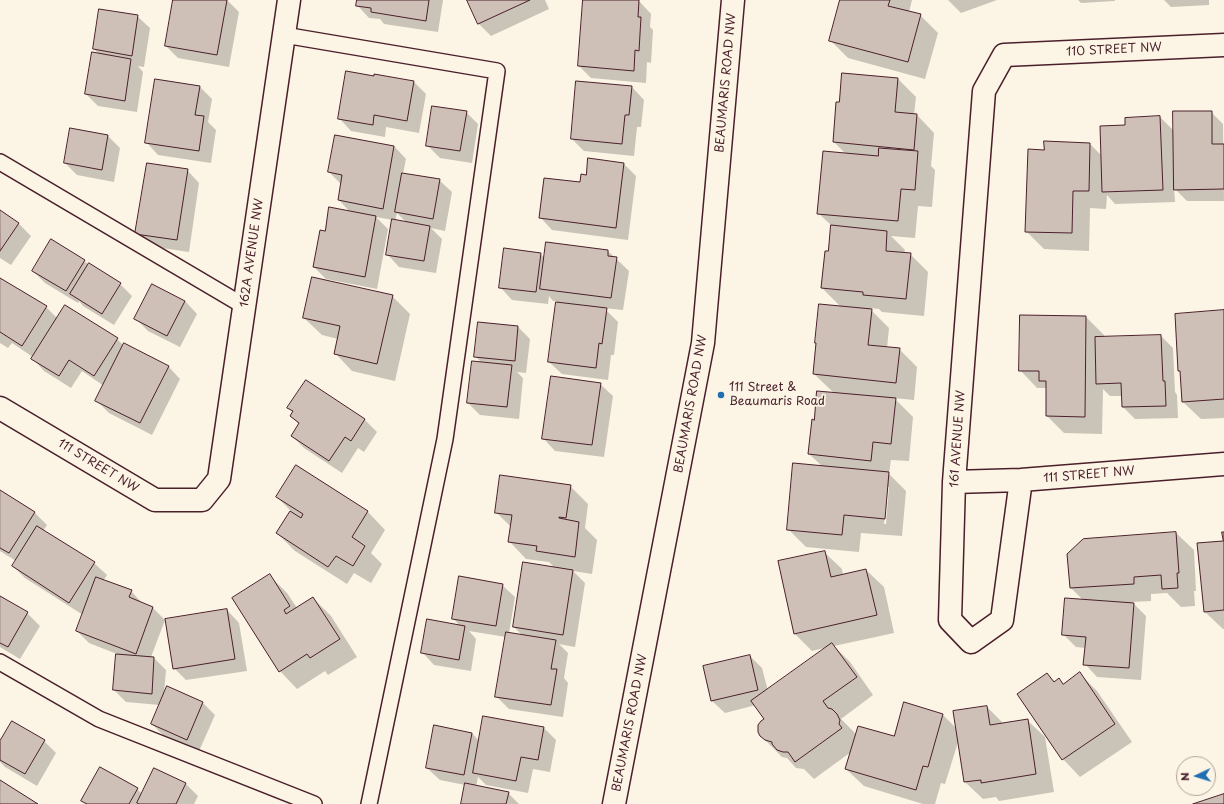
<!DOCTYPE html>
<html>
<head>
<meta charset="utf-8">
<style>
	body { margin:0 }
	#map { position:relative; width:1224px; height:804px; overflow:hidden; background:#fcf5e5; font-family:"Playpen Sans",sans-serif }
	canvas { display:block }
	.north { position:absolute; left:1176px; top:756px; width:40px; height:40px; box-sizing:border-box; background:#fcf5e5; border:1px solid #b59f9b; border-radius:50%; rotate:266deg; font-size:11px; font-weight:700; line-height:16px; text-align:center; color:#4a1f2b }
	.north::after { content:''; display:block; margin:auto; width:14px; height:18px; background:#1f6fb2; clip-path:polygon(50% 0,100% 100%,50% 72%,0 100%) }
</style>
</head>
<body>
<div id="map">
<canvas width="1224" height="804"></canvas>
<div class="north">N</div>
</div>
<script>
const c = document.querySelector('canvas').getContext('2d');
c.lineJoin = 'round';
function fill(path, color) {
  c.fillStyle = color;
  c.fill(path, 'evenodd');
}
function stroke(path, color, width, dash) {
  c.strokeStyle = color;
  c.lineWidth = width;
  c.lineCap = dash ? 'butt' : 'round';
  c.setLineDash(dash || []);
  c.stroke(path);
}
function label(font, color, halo, rows, align = 'center') {
  c.font = font + ' "Playpen Sans",sans-serif';
  c.lineWidth = 3.5;
  c.setLineDash([]);
  c.textBaseline = 'middle';
  c.strokeStyle = halo;
  c.fillStyle = color;
  for (const [text, x, y, turn = 0] of rows) {
    c.save();
    c.translate(x, y);
    c.rotate((+turn || 0) * Math.PI / 180);
    c.textAlign = isNaN(turn) ? turn : align;
    if (halo) c.strokeText(text, 0, 0);
    c.fillText(text, 0, 0);
    c.restore();
  }
}
fill(new Path2D(`
	M174 0H227L239 12 229 67 178 58 166 46Z
	M358 0H443L438 32 384 24 380 19 369 18 357 5Z
	M468 0H545L549 9 491 36 479 24Z
	M584 0H620L639 1 651 14 650 27 653 30 651 63 647 62 646 83 591 78 579 66Z
	M841 0H912L909 12 920 15 938 33 925 79 848 58 831 41Z
	M948 0H997L961 13Z
	M1078 0H1115V1L1081 3Z
	M1164 0H1209V5L1171 7Z
	M137 16 150 28 144 67 138 66 143 72 137 112 98 106 86 94 99 54 94 49Z
	M375 75 414 82 426 94 419 133 386 127 385 137 351 131 339 118 374 77Z
	M898 79 916 97 914 115H917L934 133 931 166 935 170 932 207 918 206 915 238 891 236 905 250 904 253 910 254 928 272 924 316 882 312 879 309 869 308 889 328 887 348 899 349 917 367 914 400 894 398 913 417 909 461 891 460 889 474 906 491 902 536 861 533 859 552 806 547 788 529 823 467 809 454 815 421 834 393 814 374 817 344 816 343 841 307 822 288 829 252 832 226 818 213 846 154 834 142ZM887 487H889L886 524H884Z
	M577 82 632 87 644 100 641 127H637L634 156 584 151 572 139Z
	M200 87 212 99 208 122 216 130 211 163 158 155 146 142Z
	M466 112 478 124 472 163 440 158 427 145Z
	M1211 112 1223 124 1224 201H1187L1174 188 1175 202 1115 204 1107 195 1106 209 1090 208 1089 251 1044 249 1026 231 1045 151 1090 144 1102 156 1126 126 1160 117 1174 131Z
	M71 130 108 136 120 148 114 182 77 175 65 163Z
	M394 146 406 159 403 174 439 180 452 192 445 231 431 228 442 239 436 273 399 267 387 254 393 220 376 217 388 229 377 289 326 279 314 267 326 233 350 212 339 200 341 184 329 172ZM397 213 407 223 395 221Z
	M624 164 636 176 628 240 552 230 540 217 581 183 587 176Z
	M187 170 199 183 189 252 149 246 136 233Z
	M0 211 19 224 31 236 11 265 0 258Z
	M608 251 629 271 623 310 604 308 618 322 614 355H611L608 380 562 374 549 362 557 301H553L549 296 548 304 512 300 500 287 540 254 545 258Z
	M84 261 89 265 120 284 132 296 114 325 83 306 79 301 78 303 45 283 33 271Z
	M0 279 46 307 58 319 65 306 117 339 124 346 168 366 180 379 152 435 109 413 97 401 104 386 82 371 71 388 44 371 32 358 33 357 12 343 8 348 0 343Z
	M392 296 410 314 395 381 352 371 335 353 338 339 322 335 304 318Z
	M185 301 197 314 180 347 148 331 136 319Z
	M1224 311V418L1201 419 1183 402 1181 373 1179 371Z
	M1021 316 1086 317 1104 335V338L1161 336 1173 348 1175 392 1177 395 1178 418 1135 419 1123 407 1122 396H1110L1103 389 1102 434 1064 433 1047 416V388H1037L1020 370Z
	M517 326 530 339 526 373 517 372 523 378 519 419 480 415 468 403 482 363 475 356Z
	M307 381 365 420 377 432 364 452 358 448 342 473 304 448 292 436 300 425 291 416 293 412 289 408Z
	M600 384 613 396 604 457 555 451 543 438Z
	M296 467 368 512 385 530 371 553 382 564 371 583 354 573 347 584 295 551 277 533 291 511 277 497Z
	M570 486 588 504 585 528 597 540 592 574 573 571 585 583 575 647 559 644 568 653 564 678 568 683 563 717 509 709 496 696 506 637 469 631 476 639 471 671 434 665 422 652 460 626 453 618 502 585 515 597 509 633 523 636 514 627 555 568 549 562 526 559 509 541 511 527 496 512Z
	M0 491 35 513 47 525 43 531 94 563 107 575 103 581 131 591 143 604 153 608 165 620 151 657 154 658 166 670 164 693 203 703 215 715 199 751 164 736 152 724 160 705 126 702 114 690 117 654 89 643 77 631 83 615 25 578 13 566 16 561 0 551Z
	M1176 533 1194 550 1196 591H1194L1195 606 1181 607 1167 593 1151 594V601L1132 602 1146 616 1141 680 1097 677 1085 664 1086 648 1076 647 1064 635 1083 600 1071 588 1068 554Z
	M1224 533V629H1223L1205 612 1224 541Z
	M824 552 842 569 843 575 866 570 884 587 894 633 834 646 850 662 873 695 841 719 854 732 856 736 895 738 905 704 943 715 957 729 987 707 1004 724 1027 720 1045 737 1054 792 999 801 996 797 983 799 965 782 959 739 945 784 941 783 935 804H923L864 786 846 769 851 752 814 779 804 769 796 768 787 758 782 757 764 739 766 719 756 705 725 713 712 701 750 656 762 668 768 691 828 647 812 651 794 633Z
	M269 575 287 593 297 608 313 598 331 616 357 657 328 675 325 671 297 689 280 671Z
	M0 597 27 613 40 626 20 659 0 647Z
	M227 610 239 623 247 671 186 680 174 668Z
	M1047 674 1055 682 1059 679 1064 685 1080 674 1097 691 1132 742 1080 777 1063 759Z
	M544 728 556 740 550 772 533 769 528 793 486 785 478 777 476 787 508 793 519 804H462L465 785 440 780 427 768 472 733 479 741Z
	M44 741 56 753 37 786 5 767 0 762V743Z
	M154 769 186 784 198 796 194 804H86L82 801 137 789 142 794Z`), '#0003');
const building = new Path2D(`
	M173 0H227L217 55 165 46Z
	M357 0H429L426 21 371 12V8L356 6Z
	M467 0H530L478 24Z
	M583 0H639L638 17H641L639 51 635 50 634 71 578 66Z
	M840 0H890L888 6 921 14 908 62 829 41Z
	M99 9 138 15 132 56 93 49Z
	M92 52 131 59 125 101 85 94Z
	M346 71 374 76V74L414 81 407 121 374 115 373 125 338 119Z
	M842 73 898 78 895 112 917 114 914 150 833 142 836 102H839Z
	M155 79 200 86 195 115 204 116 199 151 145 143Z
	M576 81 632 86 629 115H625L622 144 571 139Z
	M432 106 467 111 460 151 426 146Z
	M1173 111H1212V144H1224V189L1174 190Z
	M1160 116 1163 190 1102 192 1100 126 1125 125V118Z
	M70 128 108 135 102 170 64 163Z
	M335 135 394 146 383 209 338 200 342 175 328 172Z
	M1044 141 1090 143 1089 191H1073L1072 233 1025 232 1028 149 1044 150Z
	M879 148 918 151 915 190 901 189 898 221 817 214 823 151 878 156Z
	M588 158 624 163 616 228 539 218 544 178 580 182 581 174 586 175Z
	M147 163 188 169 177 240 135 234Z
	M402 173 440 179 433 219 395 212Z
	M329 207 376 216 365 277 313 267 320 230 325 231Z
	M0 210 19 223 0 251Z
	M392 219 430 226 424 261 386 255Z
	M831 225 887 231 886 251 911 253 906 299 863 295V292L821 288 825 251H828Z
	M51 239 85 260 66 291 32 271Z
	M546 242 608 250V256L617 257 611 298 540 289Z
	M504 248 541 253 536 292 499 288Z
	M89 263 121 283 102 314 70 294Z
	M312 277 393 295 377 364 334 354 340 326 303 318Z
	M0 278 47 306 22 346 0 332Z
	M152 284 185 301 167 336 134 319Z
	M556 302 607 308 602 344 599 343 596 368 548 362Z
	M819 304 872 309 868 345 900 348 896 383 813 374 816 343H815Z
	M65 305 118 338 94 376 69 360 59 376 31 359Z
	M1224 310V399L1182 402 1180 371H1178L1175 314Z
	M1020 315 1086 316 1085 417 1046 416V381H1039V371H1019Z
	M478 322 518 326 515 361 474 357Z
	M1161 335 1163 381H1165L1166 406 1122 407 1121 383 1096 384 1095 337Z
	M124 343 169 366 140 423 95 401Z
	M472 361 512 365 507 407 467 403Z
	M551 376 601 383 592 445 542 439Z
	M306 380 365 419 351 441 345 437 329 461 291 436 299 423 290 416 293 411 287 408Z
	M817 391 896 398 891 444 873 442 871 461 808 454 812 419 814 420Z
	M793 463 889 472 885 519 844 515 842 535 787 530Z
	M296 465 368 511 352 537 365 546 353 566 336 556 328 567 276 533 290 511 301 518 303 514 276 497Z
	M500 475 571 485 566 518 559 517V518L579 522 575 557 536 551 537 546 508 542 512 515 495 513Z
	M0 490 35 512 9 553 0 548Z
	M37 526 95 562 69 603 12 566Z
	M1176 532 1179 573H1177L1178 588 1162 589 1161 575 1134 577V584L1070 588 1067 554 1083 539Z
	M1222 532H1224V610L1204 612 1197 543 1223 541Z
	M825 551 831 577 866 569 877 615 794 634 778 561Z
	M523 562 573 570 563 635 513 627Z
	M270 574 290 606 284 610 286 614 313 597 340 639 310 658 307 654 279 672 232 598Z
	M459 576 503 584 496 626 452 619Z
	M96 577 132 590 129 597 153 607 136 654 76 631Z
	M0 596 28 612 8 647 0 643Z
	M1065 598 1134 603 1129 668 1083 665 1086 637 1062 635Z
	M227 609 235 659 173 669 165 619Z
	M427 619 465 626 459 660 421 653Z
	M506 632 556 640 551 669H557L551 705 495 697Z
	M832 643 857 677 823 701 828 708 832 709 837 714 840 720 839 724 842 728 795 762 788 752H783L777 750 772 744V742L765 740 760 736 758 732V725L761 721 764 719 751 701Z
	M116 654 154 657 152 694 113 690Z
	M750 655 758 690 711 701 703 666Z
	M1080 672 1115 724 1062 760 1017 694 1047 673 1054 682 1059 678 1063 684Z
	M167 686 203 702 187 740 151 724Z
	M904 702 943 714 928 767 923 766 916 790 845 769 858 726 894 736Z
	M987 706 990 725 1028 719 1036 774 981 783V780L964 782 953 711Z
	M483 716 544 727 538 760 521 757 516 781 473 773Z
	M12 721 45 740 25 774 0 760V741Z
	M434 725 472 733 464 775 426 768Z
	M100 767 138 788 129 804H87L81 801Z
	M154 768 186 783 176 804H139L137 803Z
	M0 780 38 804H0Z
	M465 783 509 792 506 804H461Z
	M1224 794V804H1193Z`);
fill(building, '#cfc0b7');
stroke(building, '#4a1f2b', 1);
const service = new Path2D(`
	M284 35 497 71 445 439 369 804
	M0 162 244 306
	M0 662 99 719 314 804`);
const minor = new Path2D(`
	M0 408 155 500H202L219 479 289 0
	M1021 480 1002 620 971 642 950 620 954 482 984 91 1004 55 1224 45
	M954 482 1021 480 1224 464`);
const tertiary = new Path2D(`
	M614 804 703 343 733 0`);
stroke(service, '#4a1f2b', 18);
stroke(minor, '#4a1f2b', 25);
stroke(tertiary, '#4a1f2b', 25);
stroke(service, '#fcf5e5', 15);
stroke(minor, '#fcf5e5', 22);
stroke(tertiary, '#fcf5e5', 22);
for (const [x, y, r, color] of [
	[721,395,4,"#1f6fb2"]
]) {
  const dot = new Path2D();
  dot.arc(x, y, r, 0, 2 * Math.PI);
  c.fillStyle = color;
  c.fill(dot);
  stroke(dot, '#fcf5e5', 1.5);
}
label('12px', '#4a1f2b', '#fcf5e5', [
	["110 STREET NW",1114,50,-3],
	["BEAUMARIS ROAD NW",726,83,-85],
	["162A AVENUE NW",252,253,-82],
	["BEAUMARIS ROAD NW",691,404,-80],
	["161 AVENUE NW",958,439,-86],
	["111 STREET NW",98,466,31],
	["111 STREET NW",1089,475,-5],
	["BEAUMARIS ROAD NW",630,723,-79]
]);
label('12px', '#4a1f2b', '#fcf5e5', [
	["111 Street &",729,388],
	["Beaumaris Road",729,402]
], 'left');
</script>
</body>
</html>
